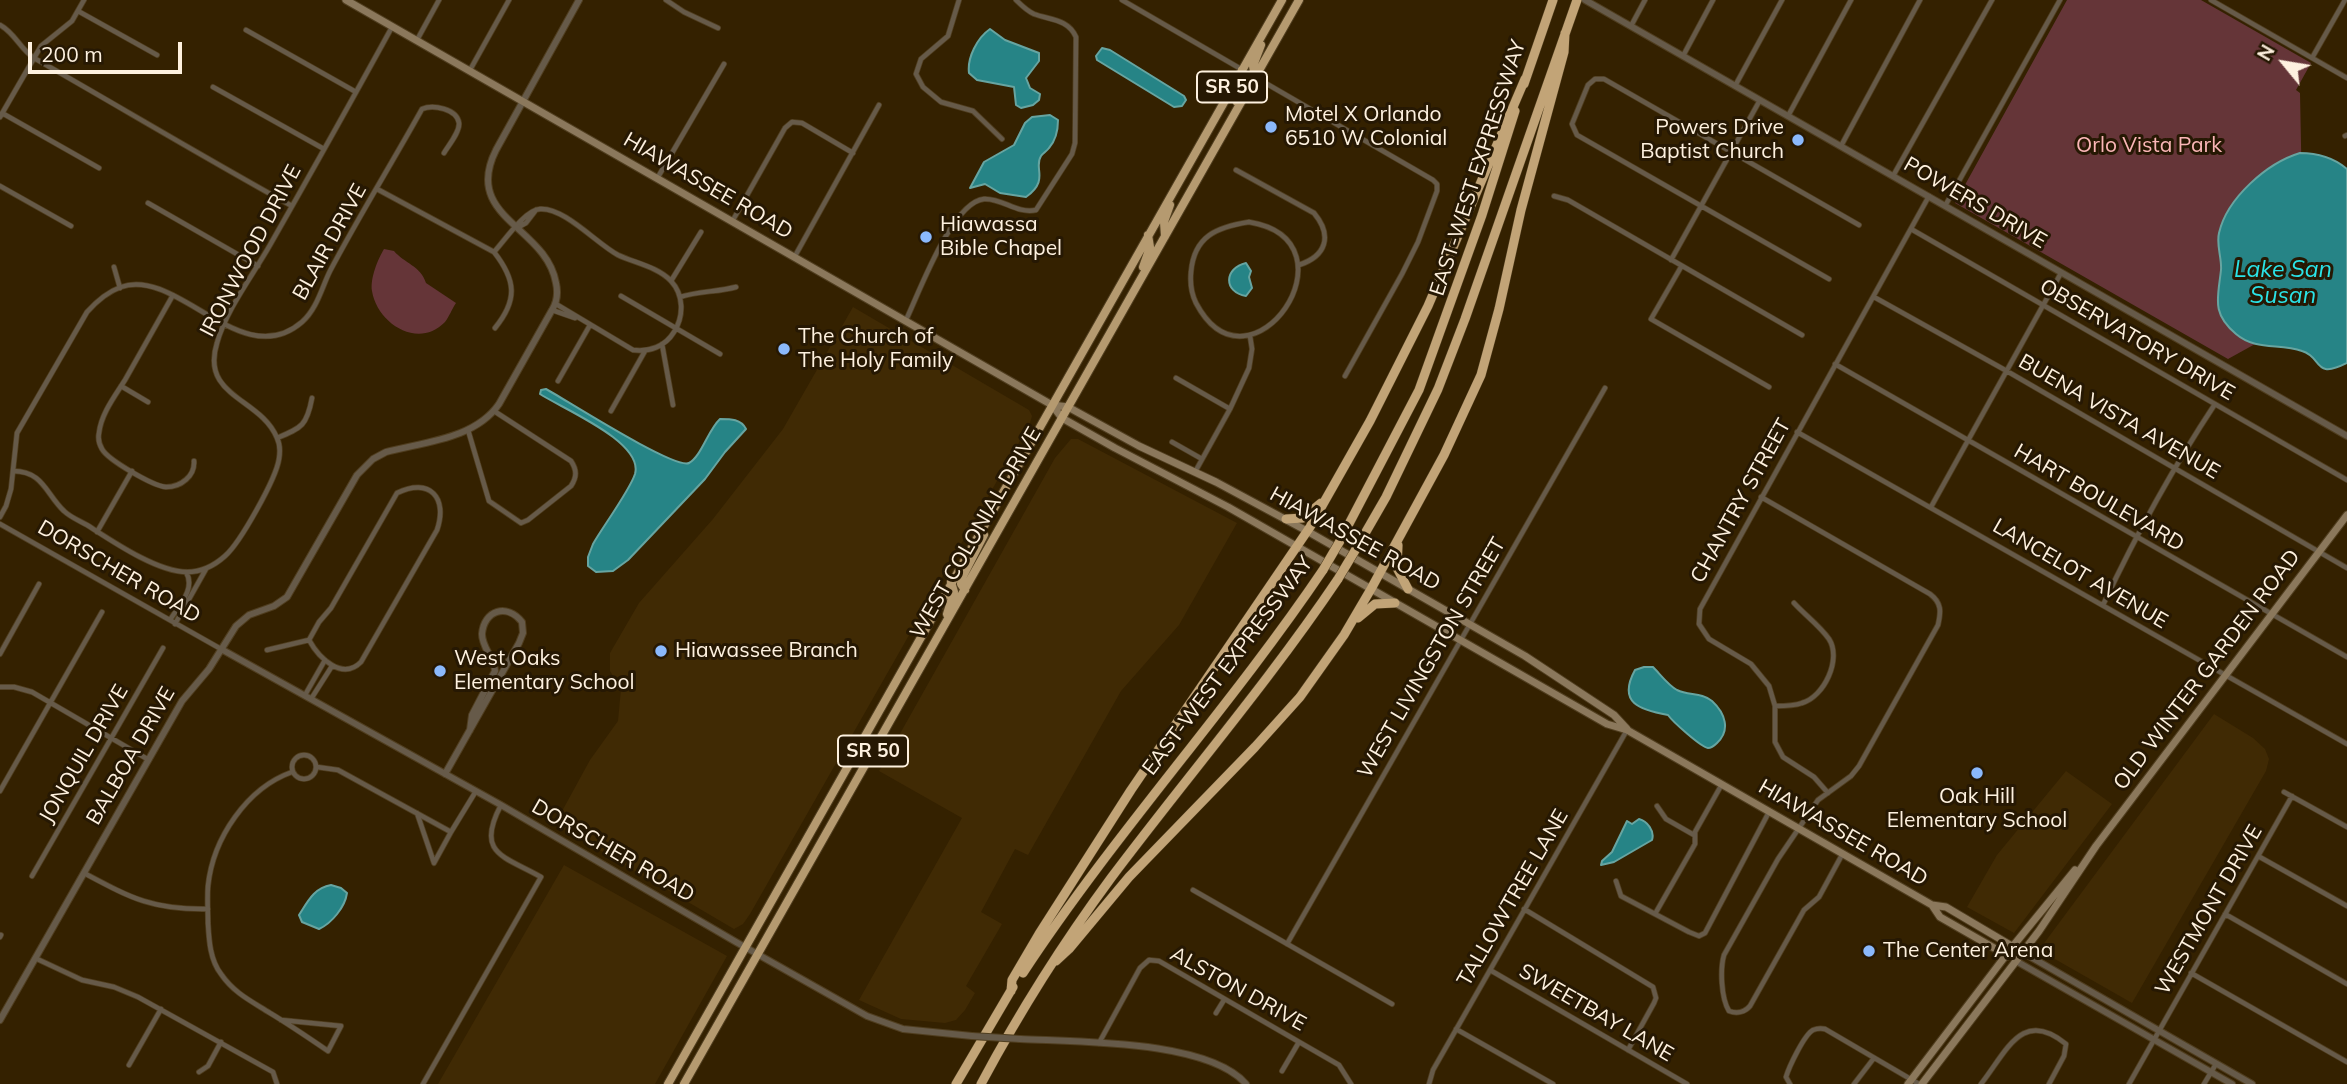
<!DOCTYPE html>
<html>
<head>
<meta charset="utf-8">
<style>
	body { margin:0 }
	#map { position:relative; width:2347px; height:1084px; overflow:hidden; background:#342100; font-family:Mulish,sans-serif }
	canvas { display:block }
	.north { position:absolute; left:2249px; top:28px; width:70px; height:70px; -webkit-text-stroke:5px #261803; paint-order:stroke; rotate:300deg; font-size:19px; font-weight:700; line-height:28px; text-align:center; color:#fef1df }
	.north::after { content:''; display:block; margin:auto; width:24px; height:32px; background:#fef1df; clip-path:polygon(50% 0,100% 100%,50% 72%,0 100%) }
	.scale { position:absolute; left:28px; top:42px; width:154px; height:32px; box-sizing:border-box; border:4px solid #fef1df; border-top:0; padding-left:9px; font-size:21px; line-height:24px; white-space:nowrap; color:#fef1df; -webkit-text-stroke:5px #261803; paint-order:stroke }
</style>
</head>
<body>
<div id="map">
<canvas width="2347" height="1084"></canvas>
<div class="north">N</div>
<div class="scale">200 m</div>
</div>
<script>
const c = document.querySelector('canvas').getContext('2d');
c.lineJoin = 'round';
function fill(path, color) {
  c.fillStyle = color;
  c.fill(path, 'evenodd');
}
function stroke(path, color, width, dash) {
  c.strokeStyle = color;
  c.lineWidth = width;
  c.lineCap = dash ? 'butt' : 'round';
  c.setLineDash(dash || []);
  c.stroke(path);
}
function label(font, color, halo, rows, align = 'center') {
  c.font = font + ' Mulish,sans-serif';
  c.lineWidth = 6;
  c.setLineDash([]);
  c.textBaseline = 'middle';
  c.strokeStyle = halo;
  c.fillStyle = color;
  for (const [text, x, y, turn = 0] of rows) {
    c.save();
    c.translate(x, y);
    c.rotate((+turn || 0) * Math.PI / 180);
    c.textAlign = isNaN(turn) ? turn : align;
    if (halo) c.strokeText(text, 0, 0);
    c.fillText(text, 0, 0);
    c.restore();
  }
}
fill(new Path2D(`
	M853 307 1029 410 1032 416 1030 423 750 914 743 924 734 929 555 824 590 760 618 721 621 689 610 671V653L639 603 713 519 783 429Z
	M1071 439H1078L1237 523 1179 625 1121 691 1028 855 1015 849 981 912 1002 924 966 986 975 993 965 1010 956 1020 945 1023 901 1019 859 1000 962 818 879 771 1055 458Z
	M2214 714 2253 738 2265 749 2269 759 2266 771 2132 1003 2039 950Z
	M2066 771 2112 804 2014 933 1967 907 1997 855Z
	M564 865 727 956 655 1084H438Z`), '#402a04');
fill(new Path2D(`
	M2067 0H2201L2311 63 2296 90 2300 93 2302 195 2275 333 2228 359 1955 203Z
	M384 249 394 251C404 263 421 266 426 283L456 303C452 309 449 317 445 322 418 350 377 323 372 291 370 278 378 259 384 249Z`), '#653538');
const water = new Path2D(`
	M990 29 1005 40 1039 53V61L1026 78 1030 88 1040 94 1039 100 1033 105 1021 108 1016 105 1014 87 977 80 969 73C967 58 977 38 990 29Z
	M1102 48 1110 50 1184 96 1186 100 1182 106 1174 107 1097 60 1096 56Z
	M1050 115 1058 120C1058 130 1056 140 1049 148 1047 151 1043 153 1041 156 1033 168 1050 180 1026 197L1000 193 985 184 970 188 984 162 1014 145 1025 123 1032 117Z
	M2300 153C2317 153 2334 158 2347 169V363C2313 380 2323 357 2302 351 2279 343 2256 351 2236 334 2211 313 2218 298 2221 270 2222 258 2216 245 2219 233 2227 198 2267 163 2300 153Z
	M1246 263 1251 271 1249 277 1252 288 1246 296C1223 292 1224 268 1246 263Z
	M546 389C566 400 675 470 689 463 701 457 708 430 720 419 731 419 741 419 746 429L725 452 705 479 628 560 613 571 596 572 588 566V557L593 544C602 528 630 490 635 474 644 442 563 409 540 394L541 390Z
	M1644 667H1653C1660 674 1668 685 1677 690 1689 696 1701 692 1712 701 1725 713 1731 730 1717 743 1715 745 1712 748 1708 748 1701 747 1673 722 1668 715 1640 710 1617 703 1635 670Z
	M1639 819C1647 821 1655 831 1652 840L1614 862 1601 865 1602 861 1612 852 1627 821 1632 824Z
	M331 885 341 888 347 893C345 907 332 923 319 929L302 922 299 915C308 901 314 888 331 885Z`);
fill(water, '#268486');
stroke(water, '#67a5a1', 2);
const minor = new Path2D(`
	M666 0 684 12 718 28
	M959 0 948 36 921 59 916 74 923 87 941 102 973 111 1002 139
	M1122 0 1241 69
	M2211 0 2347 78
	M78 11 157 55
	M0 25C15 33 20 49 34 58 120 107 205 158 292 206
	M1631 26 1645 0
	M246 30 356 92
	M417 40 439 0
	M1683 56 1713 0
	M2312 58 2345 0
	M470 70 509 0
	M1255 77 1433 180 1437 184V191L1418 242 1402 274 1345 376
	M1735 86 1782 0
	M213 87 324 149
	M2 113 99 168
	M1788 116 1851 0
	M0 117 41 46 72 21 84 0
	M2345 136 2347 135
	M1841 146 1920 0
	M1236 170 1314 213C1333 236 1326 256 1299 265
	M1893 176 1992 0
	M658 177 724 64
	M0 186 71 226
	M377 189 494 252C516 280 518 300 495 328
	M1554 196 1568 200 1802 335
	M148 203 258 266
	M1945 206 2060 0
	M733 220 785 128 792 122 802 123 853 153
	M1249 222C1363 241 1250 405 1196 303 1191 293 1190 283 1191 272 1194 236 1217 227 1249 222Z
	M517 228 526 223 536 210
	M1911 229 2347 480
	M494 252C505 240 525 210 540 209 564 207 597 244 618 255 635 263 658 267 671 281 684 295 684 316 674 332 665 347 649 352 633 350L556 304
	M795 256 879 105
	M1671 260 1760 100
	M114 267 120 288
	M1681 267 1651 319 1769 387
	M1829 279 1577 135 1572 124 1588 85 1595 79H1604L1859 225
	M671 281 701 232
	M173 295C157 323 141 352 125 380 115 396 101 414 99 433 98 438 99 444 102 449 108 460 153 486 166 487 181 487 195 476 194 461
	M621 296 720 354
	M680 297C698 291 718 292 736 287
	M1874 297 2005 370 2347 568
	M552 310 575 318
	M906 320C919 293 952 202 984 199 1003 198 1016 214 1036 210L1072 154 1075 143 1076 37C1068 19 1050 20 1034 14 1027 11 1021 5 1016 0
	M662 344 673 405
	M1835 364 2347 657
	M1176 378 1230 409
	M558 381 590 325
	M121 386 148 402
	M611 411 645 351
	M468 430 489 501 521 523 528 520 571 486C577 477 577 470 571 461L494 411
	M1797 432 2347 744
	M277 438C302 428 307 425 312 398
	M1172 442 1202 459
	M13 471C43 471 46 494 64 511 70 517 80 521 87 525 112 541 157 572 187 572 201 572 215 565 225 556 240 543 276 479 279 459 280 453 280 444 277 438 261 398 200 397 217 343 226 310 253 275 270 245 311 173 352 100 392 27
	M1195 472 1230 409 1249 368 1252 349 1250 336
	M1761 497 1930 594C1942 603 1941 612 1938 625L1859 766 1851 776 1818 800 1778 859 1724 955C1720 969 1721 998 1729 1011 1737 1014 1745 1012 1750 1006L1804 910 1819 897 1843 853
	M1931 507 2061 273
	M0 517 6 506 11 489 17 433 87 312C96 302 107 292 121 287 178 267 242 374 302 322 317 309 322 287 330 271 359 216 392 163 422 109 433 104 457 109 459 123 460 132 448 146 444 153
	M0 524 221 649
	M97 532 132 471
	M2103 605C2135 537 2174 466 2215 404
	M170 620C179 605 196 589 186 572
	M175 624 206 569
	M267 650 309 640 319 622 331 608 397 493C430 477 448 498 437 530L361 662C342 681 319 658 309 640
	M0 654 39 584
	M0 687H14L32 692 149 760
	M305 695 325 660
	M311 699 332 666
	M1775 706C1783 706 1794 706 1802 703 1824 697 1842 659 1829 639 1820 626 1805 615 1794 603
	M292 767a12 12 0 1 1 24 0a12 12 0 1 1-24 0Z
	M317 767 338 770 451 832 434 863 417 813
	M0 791 102 612
	M2284 792 2347 827
	M1828 793 1814 777 1783 757 1775 742V706L1769 686 1751 664 1709 639 1699 624 1700 609 1929 196
	M1657 806 1666 819 1694 835
	M451 832 476 791
	M2258 856 2347 906
	M84 873C131 898 152 910 208 909
	M32 876 163 648
	M1616 881 1621 896 1689 932 1699 936 1705 933 1769 812
	M1193 890 1392 1004
	M1524 909 1653 987 1656 998 1654 1003 1628 1050
	M1655 914 1695 844V832L1722 784
	M2225 914 2347 984
	M0 937 1 935
	M1287 944 1605 388
	M35 958 82 980 114 987 138 997 273 1072 277 1084
	M1490 970 1687 1084
	M2191 973 2347 1062
	M1216 1013 1224 1000
	M281 1020 341 1026 328 1051C309 1038 290 1025 270 1013 251 1001 234 993 221 974 210 960 209 940 208 923 208 911 207 898 208 886 213 838 247 788 292 772
	M1456 1029 1553 1084
	M1099 1043 1140 968 1149 960 1159 961 1339 1065 1351 1084
	M129 1065 161 1009
	M1282 1071 1299 1042
	M199 1072 208 1066 221 1042
	M423 1084 541 877C504 856 475 854 501 805
	M1429 1084 1433 1070 1627 730
	M1790 1084 1786 1077C1789 1067 1804 1035 1813 1030 1818 1028 1820 1028 1825 1029L1919 1084
	M1854 1084 1874 1058
	M1981 1084C2007 1051 2022 1008 2066 1044L2064 1056 2049 1084
	M2129 1084 2292 796
	M2204 1084 2216 1064`);
const tertiary = new Path2D(`
	M1585 0 2347 436
	M221 649 501 805 736 942 867 1016 903 1029 972 1036
	M445 774 519 643 523 633 522 622C507 603 484 610 482 634 482 648 494 657 495 671L472 715 470 730
	M2022 952 2252 1084
	M2016 961 2232 1084
	M0 1020 182 701 209 669 236 626 249 615 274 606 287 597 357 475 373 459 386 452C424 442 475 439 499 404L552 310C557 302 558 292 556 283 546 226 462 218 496 150L579 0
	M1020 1039C1077 1042 1208 1040 1246 1084`);
const secondary = new Path2D(`
	M346 0 1052 405 1062 418 1115 448 1228 507 1607 724 1627 730 1932 905 1946 907 2022 952
	M1052 405 1068 407 1139 446 1216 482 1307 531 1525 656 1614 715 1627 729
	M1932 905 1940 917 2008 956
	M1908 1084 2013 946 2075 870
	M1922 1084 2039 931 2096 846 2347 515`);
const trunk = new Path2D(`
	M1255 77 1253 66 1261 45
	M1237 102 1245 80 1242 70
	M1165 236 1164 222 1170 205
	M1143 267 1150 247 1148 235
	M965 590 961 584 962 578 984 535
	M947 614 954 592 951 582
	M668 1084 1282 0
	M684 1084 1299 0`);
const motorway = new Path2D(`
	M1524 84 1553 0
	M1286 519 1303 518 1321 503
	M1340 541 1419 390 1482 215 1515 111
	M1398 545 1397 568 1408 589
	M1356 549 1386 497 1438 389 1465 319 1577 0
	M1358 618 1375 604 1395 603
	M1056 961 1069 949 1129 877 1255 747 1300 697 1344 635 1371 589 1444 455 1481 375 1499 309 1521 210 1564 52 1565 33
	M1023 973C1115 833 1229 709 1323 570
	M1011 991 1012 980 1039 934 1131 790 1310 527 1370 421 1428 306 1525 79
	M956 1084 1013 987
	M981 1084C1019 1013 1063 943 1111 878 1186 778 1268 683 1338 579`);
stroke(minor, '#503e1f', 6);
stroke(tertiary, '#503e1f', 8);
stroke(secondary, '#503e1f', 9);
stroke(trunk, '#503e1f', 10);
stroke(motorway, '#503e1f', 10);
stroke(minor, '#665a49', 4.5);
stroke(tertiary, '#665a49', 6);
stroke(secondary, '#8b785c', 7);
stroke(trunk, '#b59a70', 8);
stroke(motorway, '#c2a477', 9);
const tertiaryBridge = new Path2D(`
	M972 1036 1020 1039`);
const motorwayBridge = new Path2D(`
	M1323 570 1340 541
	M1338 579 1356 549`);
stroke(tertiaryBridge, '#503e1f', 8, []);
stroke(motorwayBridge, '#503e1f', 10, []);
stroke(tertiaryBridge, '#665a49', 6);
stroke(motorwayBridge, '#c2a477', 9);
for (const [x, y, r, color] of [
	[1271,127,7,"#8bb9fc"],
	[1798,140,7,"#8bb9fc"],
	[926,237,7,"#8bb9fc"],
	[784,349,7,"#8bb9fc"],
	[661,651,7,"#8bb9fc"],
	[440,671,7,"#8bb9fc"],
	[1977,773,7,"#8bb9fc"],
	[1869,951,7,"#8bb9fc"]
]) {
  const dot = new Path2D();
  dot.arc(x, y, r, 0, 2 * Math.PI);
  c.fillStyle = color;
  c.fill(dot);
  stroke(dot, '#261803', 2.5);
}
for (const [x, y, w] of [
	[1232,87,70],
	[873,751,70]
]) {
  const box = new Path2D();
  box.roundRect(x - w / 2, y - 15.5, w, 31, 5);
  c.fillStyle = '#261803';
  c.fill(box);
  stroke(box, '#fef1df', 2);
}
label('bold 19px', '#fef1df', null, [
	["SR 50",1232,87],
	["SR 50",873,751]
]);
label('21px', '#fef1df', '#261803', [
	["Motel X Orlando",1285,115],
	["6510 W Colonial",1285,139],
	["Powers Drive",1784,128,"right"],
	["Baptist Church",1784,152,"right"],
	["Hiawassa",940,225],
	["Bible Chapel",940,249],
	["The Church of",798,337],
	["The Holy Family",798,361],
	["Hiawassee Branch",675,651],
	["West Oaks",454,659],
	["Elementary School",454,683],
	["Oak Hill",1977,797,"center"],
	["Elementary School",1977,821,"center"],
	["The Center Arena",1883,951]
], 'left');
label('21px', '#fbb6b7', '#261803', [
	["Orlo Vista Park",2149,146]
]);
label('21px', '#fef1df', '#261803', [
	["EAST-WEST EXPRESSWAY",1478,168,-72],
	["HIAWASSEE ROAD",708,186,30],
	["POWERS DRIVE",1975,203,30],
	["BLAIR DRIVE",330,242,-61],
	["IRONWOOD DRIVE",251,251,-62],
	["OBSERVATORY DRIVE",2137,340,30],
	["BUENA VISTA AVENUE",2119,417,30],
	["HART BOULEVARD",2099,498,30],
	["CHANTRY STREET",1741,501,-61],
	["WEST COLONIAL DRIVE",976,533,-60],
	["HIAWASSEE ROAD",1355,539,29],
	["DORSCHER ROAD",119,572,30],
	["LANCELOT AVENUE",2080,574,30],
	["WEST LIVINGSTON STREET",1432,658,-60],
	["EAST-WEST EXPRESSWAY",1228,666,-53],
	["OLD WINTER GARDEN ROAD",2207,670,-53],
	["JONQUIL DRIVE",84,754,-60],
	["BALBOA DRIVE",131,756,-60],
	["HIAWASSEE ROAD",1843,833,30],
	["DORSCHER ROAD",613,851,30],
	["TALLOWTREE LANE",1513,898,-60],
	["WESTMONT DRIVE",2209,910,-60],
	["ALSTON DRIVE",1238,989,29],
	["SWEETBAY LANE",1596,1013,30]
]);
label('italic 23px', '#2ae3e7', '#261803', [
	["Lake San",2283,270],
	["Susan",2283,296]
]);
</script>
</body>
</html>
